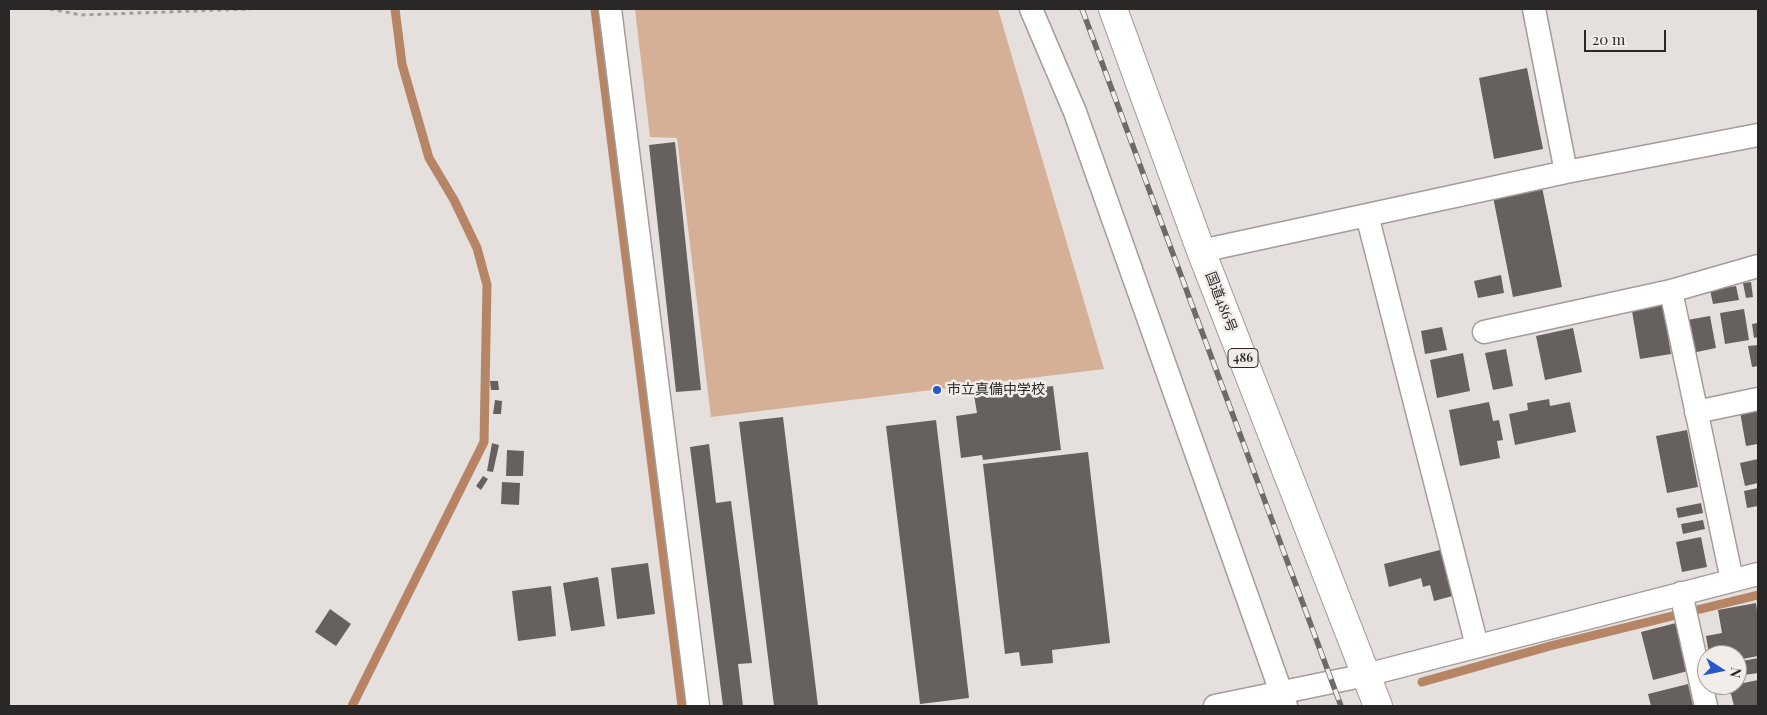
<!DOCTYPE html>
<html>
<head>
<meta charset="utf-8">
<style>
	body { margin:0 }
	#map { position:relative; width:1767px; height:715px; overflow:hidden; background:#e5e0dd; font-family:"Playfair Display",serif }
	canvas { display:block }
	.frame { position:absolute; inset:0; border:10px solid #2a2827; pointer-events:none }
	.north { position:absolute; left:1697px; top:645px; width:50px; height:50px; box-sizing:border-box; background:#f3edea; border:1px solid #a39e9c; border-radius:50%; rotate:101deg; font-size:14px; font-weight:700; line-height:20px; text-align:center; color:#2a2827 }
	.north::after { content:''; display:block; margin:auto; width:18px; height:22px; background:#2957c5; clip-path:polygon(50% 0,100% 100%,50% 72%,0 100%) }
	.scale { position:absolute; left:1584px; top:30px; width:82px; height:22px; box-sizing:border-box; border:2px solid #2a2827; border-top:0; padding-left:6px; font-size:15px; line-height:18px; white-space:nowrap; color:#2a2827; -webkit-text-stroke:4px #f3edea; paint-order:stroke }
</style>
</head>
<body>
<div id="map">
<canvas width="1767" height="715"></canvas>
<div class="frame"></div>
<div class="north">N</div>
<div class="scale">20 m</div>
</div>
<script>
const c = document.querySelector('canvas').getContext('2d');
c.lineJoin = 'round';
function fill(path, color) {
  c.fillStyle = color;
  c.fill(path, 'evenodd');
}
function stroke(path, color, width, dash) {
  c.strokeStyle = color;
  c.lineWidth = width;
  c.lineCap = dash ? 'butt' : 'round';
  c.setLineDash(dash || []);
  c.stroke(path);
}
function label(font, color, halo, rows, align = 'center') {
  c.font = font + ' "Playfair Display","Noto Sans JP",serif';
  c.lineWidth = 5;
  c.setLineDash([]);
  c.textBaseline = 'middle';
  c.strokeStyle = halo;
  c.fillStyle = color;
  for (const [text, x, y, turn = 0] of rows) {
    c.save();
    c.translate(x, y);
    c.rotate((+turn || 0) * Math.PI / 180);
    c.textAlign = isNaN(turn) ? turn : align;
    if (halo) c.strokeText(text, 0, 0);
    c.fillText(text, 0, 0);
    c.restore();
  }
}
fill(new Path2D(`
	M635 9H998L1104 369 711 417 677 138 650 137Z`), '#d6af97');
stroke(new Path2D(`
	M595 9 682 706
	M1422 682 1550 646 1758 595
	M352 706 484 442 487 285 477 248 454 200 429 158 402 64 395 9`), '#b58565', 9);
fill(new Path2D(`
	M1527 68 1543 149 1494 159 1479 78Z
	M675 142 701 390 676 392 649 145Z
	M1542 187 1562 287 1513 297 1493 197Z
	M1501 275 1504 293 1478 298 1474 281Z
	M1751 282 1753 297 1746 298 1743 283Z
	M1736 286 1739 300 1713 304 1710 290Z
	M1663 305 1671 354 1640 359 1632 311Z
	M1744 309 1749 340 1725 344 1720 313Z
	M1710 316 1716 348 1692 353 1687 320Z
	M1758 323V337L1754 338 1752 324Z
	M1442 327 1447 350 1425 354 1421 331Z
	M1573 328 1582 372 1545 380 1536 336Z
	M1758 345V366L1752 367 1748 346Z
	M1506 349 1513 386 1493 390 1485 353Z
	M1463 353 1470 391 1437 398 1430 360Z
	M490 381H498L499 390H491Z
	M1053 386 1061 450 983 460 982 455 961 458 956 416 977 413 974 395Z
	M1549 399 1550 406 1570 402 1576 432 1515 445 1509 414 1528 410 1527 403Z
	M495 400 502 401 501 414H493Z
	M1489 402 1493 421 1499 420 1503 440 1497 441 1500 458 1460 466 1449 410Z
	M1758 409V444L1746 446 1740 412Z
	M783 417 818 706H774L739 422Z
	M936 420 969 698 920 704 886 426Z
	M1687 430 1698 487 1667 493 1656 436Z
	M492 443 499 445 493 472 487 471Z
	M709 444 716 503 731 501 752 663 738 664 743 706H723L690 447Z
	M507 450 524 451 523 476H506Z
	M1088 452 1110 643 1052 650 1053 663 1021 666 1019 652 1005 654 983 464Z
	M1758 459V483L1745 486 1740 463Z
	M483 476 488 479 481 490 476 486Z
	M502 482 520 483 519 505 501 504Z
	M1758 488V506L1747 508 1744 491Z
	M1701 503 1703 513 1678 518 1676 508Z
	M1703 520 1705 529 1683 534 1681 524Z
	M1701 537 1707 567 1682 572 1676 542Z
	M1444 549 1456 595 1434 601 1430 585 1423 587 1421 578 1389 587 1384 564Z
	M648 563 655 614 617 619 611 568Z
	M598 577 605 626 571 631 563 583Z
	M551 586 556 636 518 641 512 591Z
	M1756 603 1758 617V656L1737 660V655H1709L1706 636 1722 633 1718 610Z
	M330 609 351 624 336 646 315 632Z
	M1676 623 1688 671 1653 680 1641 632Z
	M1758 658V673L1737 676V662Z
	M1758 680V706H1734L1729 686Z
	M1688 684 1693 706H1651L1648 694Z`), '#66615e');
const street = new Path2D(`
	M610 9 698 706
	M1031 9 1075 112 1286 706
	M1534 9 1566 172
	M1367 215 1477 646
	M1201 251 1566 172 1758 135
	M1671 291 1758 266
	M1484 332 1671 291 1732 580
	M1696 412 1758 399
	M1681 593 1706 706
	M1215 706 1366 675 1758 574`);
const highway = new Path2D(`
	M1113 9 1201 251 1378 706`);
stroke(street, '#a29d9a', 25);
stroke(highway, '#a29d9a', 30);
stroke(new Path2D(`
	M50 9 81 15 251 9`), '#a39f9d', 3, [4, 4]);
stroke(street, '#fff', 22);
stroke(highway, '#fff', 28);
const rail = new Path2D(`
	M1082 9 1341 706`);
stroke(rail, '#6e6a69', 5.5);
stroke(rail, '#f3edea', 4, [11]);
for (const [x, y, r, color] of [
	[937,390,5,"#2957c5"]
]) {
  const dot = new Path2D();
  dot.arc(x, y, r, 0, 2 * Math.PI);
  c.fillStyle = color;
  c.fill(dot);
  stroke(dot, '#f3edea', 2);
}
for (const [x, y, w] of [
	[1243,358,30]
]) {
  const box = new Path2D();
  box.roundRect(x - w / 2, y - 9.5, w, 19, 4);
  c.fillStyle = '#f3edea';
  c.fill(box);
  stroke(box, '#2a2827', 1);
}
label('bold 12px', '#2a2827', null, [
	["486",1243,358]
]);
label('14px', '#2a2827', '#f3edea', [
	["国道486号",1221,302,69]
]);
label('14px', '#2a2827', '#f3edea', [
	["市立真備中学校",947,390]
], 'left');
</script>
</body>
</html>
